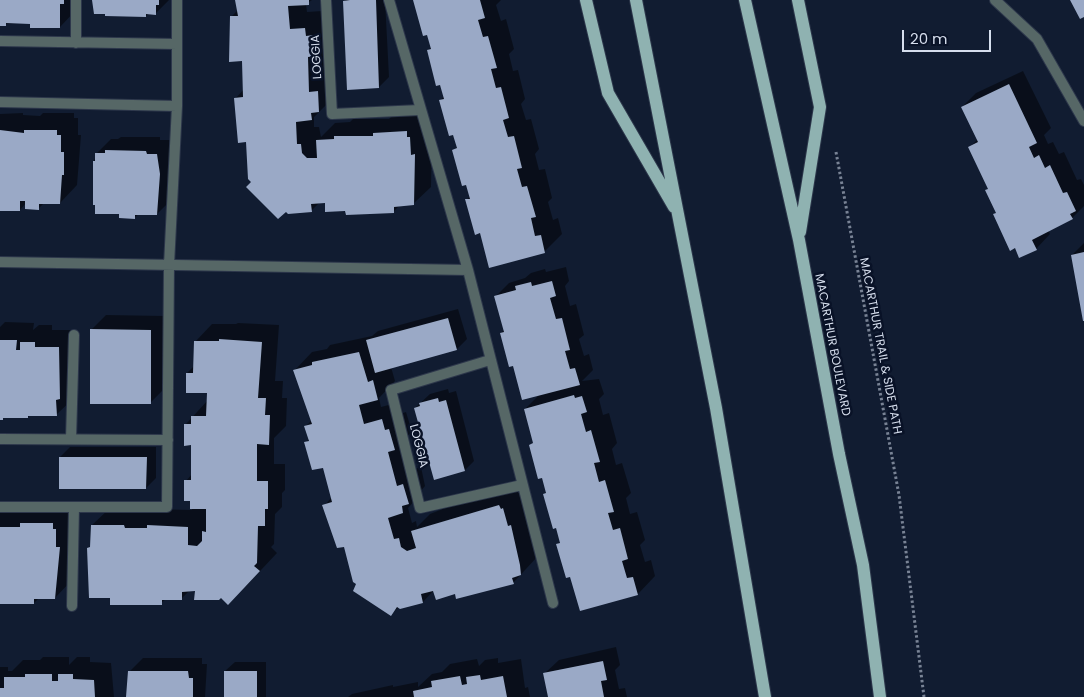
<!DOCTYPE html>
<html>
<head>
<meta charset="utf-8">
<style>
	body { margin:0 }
	#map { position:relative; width:1084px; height:697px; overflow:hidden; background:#111c31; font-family:Poppins,sans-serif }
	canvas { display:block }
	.scale { position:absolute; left:902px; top:30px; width:89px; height:22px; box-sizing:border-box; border:2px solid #d6deed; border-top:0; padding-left:6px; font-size:15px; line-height:18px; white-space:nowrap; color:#d6deed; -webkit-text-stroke:4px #091227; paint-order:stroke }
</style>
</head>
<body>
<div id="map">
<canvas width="1084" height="697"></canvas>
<div class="scale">20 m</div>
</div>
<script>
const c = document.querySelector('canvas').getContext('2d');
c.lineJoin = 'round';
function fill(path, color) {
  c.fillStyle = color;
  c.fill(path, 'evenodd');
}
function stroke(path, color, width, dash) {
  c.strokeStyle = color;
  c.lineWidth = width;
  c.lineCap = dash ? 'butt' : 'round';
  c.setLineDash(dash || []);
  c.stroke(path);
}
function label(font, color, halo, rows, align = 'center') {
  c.font = font + ' Poppins,sans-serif';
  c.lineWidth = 5;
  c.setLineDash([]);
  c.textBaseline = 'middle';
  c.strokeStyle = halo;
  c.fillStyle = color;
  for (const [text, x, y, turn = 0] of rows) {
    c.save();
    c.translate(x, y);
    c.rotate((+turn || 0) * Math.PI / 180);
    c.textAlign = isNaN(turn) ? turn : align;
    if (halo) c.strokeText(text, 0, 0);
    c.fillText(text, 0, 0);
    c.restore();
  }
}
fill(new Path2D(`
	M0 0H77V9L60 27 31 22 0 24Z
	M94 0H169L156 13H149L146 16Z
	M237 0H312L306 4 307 12 322 11 329 102 314 117V127H319L321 137 335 123 350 122 353 119H389L392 116 424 114 432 137 431 187 413 204 400 205 393 212 346 209 326 202H320L311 211 253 181 247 141 235 99 244 89 243 60 231 17 239 9Z
	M346 0H385L389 77 379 87 344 2Z
	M415 0H501L496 5 501 21 506 19 514 49 509 54 513 71 518 70 525 99 521 104 526 120 531 119 539 149 535 154 539 170 545 169 552 198 548 202 553 220 558 218 562 234 544 252 480 232 467 200 470 196 454 150 458 146 441 100 444 96 428 50 432 47Z
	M1023 71 1051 128 1044 135 1048 144 1053 142 1059 154 1064 152 1077 180 1081 179 1084 185V206L1072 218 1048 230 1050 234 1036 249 1020 256 994 214 997 212 989 188 970 147 978 139 962 107 976 93Z
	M23 113V115L40 116 43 113H74V118H78V135H81L77 185 60 203H44L39 208 26 203 20 210H0V114Z
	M121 137H160V140H171V200L157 214H139L135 217 94 161 97 153 111 139H118Z
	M1084 243V319L1072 255Z
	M566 267 569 281 565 286 570 306 576 304 584 335 579 339 584 356 589 354 593 370 582 381 599 379 604 394 599 399 603 415 609 413 617 443 612 449 616 465 622 463 631 493 626 498 630 514 637 512 645 540 640 545 645 562 651 560 655 576 638 594 571 575 558 544 561 541 557 527 544 494 547 491 530 445 534 442 525 409 540 394 514 364 501 333 504 330 495 297 509 283 525 278 531 273 545 269 546 272Z
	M458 309 467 339 457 349 391 367 395 381 379 398 381 407 400 402 403 413 406 412 412 432 406 437 414 469 421 467 425 486 420 492V495L408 508 412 523 416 521 417 527 430 514 448 507 484 499 487 496 517 488 518 493 521 492 538 556 513 583 456 593 434 590 423 602 399 607 391 614 358 584 344 545 324 506 332 497 324 466 306 443 309 439 306 426 312 420 295 370 312 352 327 349 330 345 372 336 378 331Z
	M106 315 165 316 164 389 150 403 92 329Z
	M5 322 34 323 33 330 39 325H52V330H76L77 381 74 398 56 415H30L28 417H5L0 419V327Z
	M238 323 279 325 275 381H283L282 398H287L286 426 274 438V464H285V490L282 493V507L275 514 274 544 271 547 277 553 246 586 221 596 190 590 181 599H166L161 603 112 597 88 548 92 545V525L110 508 192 510V500L186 481 192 474 193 444 186 424 208 400V392L187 373 194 366 195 342 212 324H236Z
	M448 389 449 393 456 391 474 461 465 470 415 408 430 394Z
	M70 447H156V478L146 488 60 457Z
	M70 506 72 580 55 598H39L34 603 0 602V509Z
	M616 647 620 665 615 670 619 689 625 688 627 697H548L544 674 559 660Z
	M43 657H69V665L77 657H90V662L111 663 114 697H0V667H8V671H12L23 660H40Z
	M143 658H202V664H207L205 697H127L129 672Z
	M498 658V663L521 659 525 688 528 687 530 697H348L352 694 393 685V687L418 682V687L432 674 442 672 450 664 477 659 479 666 485 660Z
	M235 662H266V697H225V671Z`), '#0007');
fill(new Path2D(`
	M0 0H64V4H60V28H30V24L6 23V26H0Z
	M92 0H159V5H156V15L146 14V17L105 16V14H94Z
	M235 0H309V5L288 6 290 29 305 28 306 36 314 35 315 56 308 57 309 92 318 91 319 112 311 113 312 120 296 122 297 144H301L302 153 307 158H317L316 140 334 139V136H373V133L407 131V137H410L411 155 415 154 414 205 394 207V213L346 215 345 211 325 212V203L311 204 312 212 288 214 286 212 278 219 246 187 251 182 248 179 246 142 238 143 234 98 243 97 242 61 229 62 230 16H238Z
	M350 0H376L379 88 347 90 343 1Z
	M413 0H480L485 18 478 20 483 37 488 36 497 68 491 69 496 88 501 87 509 118 503 120 508 137 514 136 522 168 517 169 522 187 527 186 536 217 531 218 535 236 541 235 545 253 489 268 480 233 475 235 465 199H470L466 185 462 186 452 150 457 148 453 135 449 136 439 100 444 99 440 85 436 86 427 50 431 49 427 35 423 36Z
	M1070 0H1084V17L1080 19Z
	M1009 84 1037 143 1029 147 1034 158 1039 155 1045 168 1050 165 1063 193 1067 192 1076 211 1070 214 1073 219 1032 240 1037 250 1019 258 1015 248 1010 251 993 214 996 213 985 190 988 189 968 147 978 142 961 107Z
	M0 130 24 133V130H57V135H61V152H64V175H62L60 204H39V210L25 209V201H20V211H0Z
	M105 150 146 151 147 154H157L160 174 157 215H135V219L119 218V214H95V205H93V161H95V153H105Z
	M1084 252V321H1083L1071 255Z
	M552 281 556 296 550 298 556 319 562 318 570 350 565 351 570 369 575 368 580 385 522 400 513 366 509 367 500 333 504 332 494 296 516 290 515 286 531 282 532 286Z
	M448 318 457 350 375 373 366 340Z
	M90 329 151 330V404H90Z
	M219 339 262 342 258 398H266L265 415H270L269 445 257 444V481H268V509H265V526H258L257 563 254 566 260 571 228 605 221 598 219 600H194L195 591 182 592V600H162V605H110V598H89L87 548 90 547 91 525H124L125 528H147V525L188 527V545L197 546 202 541V531L206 532V509H190V501H184V480H191V445L184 446V424H191V416H206L207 393H186V373H193L194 341H219Z
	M0 340H17L16 350H20V342H35V347H59L60 399 56 400 57 416H28V418H3V420H0Z
	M359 352 368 382 373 380 378 400 359 405 364 424 382 419 385 430 389 429 395 450 388 452 397 486 403 484 409 504 402 506 403 513 388 518 394 539 399 538 401 547 407 551 416 548 411 531 499 505 501 509 503 508 508 526 511 525 520 565 521 575 512 578 514 584 456 599 455 594 436 600 433 591 421 594 423 603 400 609 397 607 391 616 353 591 356 584 353 582 344 547 337 548 322 505 332 502 323 468 312 470 304 442 309 441 304 426 312 424 293 370 312 365V362Z
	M574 395 575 398 582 396 587 412 581 414 586 432 591 430 600 462 594 463 599 482 605 480 614 512 608 513 613 530 620 528 628 559 622 561 627 578 633 577 638 595 580 611 570 577 566 578 556 544 560 543 556 528 553 529 543 494 546 493 542 478 538 479 529 445 533 443 524 409Z
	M438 398 439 402 446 400 465 471 434 480 414 408 420 406 419 403Z
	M59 457H147L146 489H59Z
	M20 523H53V529H56V547H60L55 599H34V604H0V527H20Z
	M603 661 607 680 601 681 604 697H548L543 673Z
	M128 671H188L189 678H193V697H126Z
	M224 671H257V697H224Z
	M25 674H52V681H58V674H73V679L94 680 95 697H0V688H4V677H25Z
	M480 675 481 680 503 676 507 697H414L413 691 432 687 431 681 460 676 462 685 467 684 466 677Z`), '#9aa9c6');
const service = new Path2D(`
	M326 0 332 114 420 110`);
const minor = new Path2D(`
	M76 0V43
	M389 0 468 270 553 603
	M995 0 1037 39 1084 121
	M0 41 177 44
	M0 102 177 106
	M0 262 468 270
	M490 360 391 390 420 508 522 485
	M0 439 168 440
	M71 439 74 335
	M0 507H167L169 265 177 106V0
	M72 606 74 507`);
const primary = new Path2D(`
	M586 0 608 93 674 207
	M636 0 716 408 765 697
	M745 0 799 240 839 454 863 565 880 697
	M798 0 820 107 800 232`);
stroke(service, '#2d374b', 12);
stroke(minor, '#2d374b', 12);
stroke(primary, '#2d374b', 14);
stroke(new Path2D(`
	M836 152 899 495 924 697`), '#798395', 3, [2.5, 2.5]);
stroke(service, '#566766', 10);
stroke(minor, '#566766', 10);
stroke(primary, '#8fb2b1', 12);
label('12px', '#d6deed', '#091227', [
	["LOGGIA",317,57,-93],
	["MACARTHUR BOULEVARD",832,345,79],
	["MACARTHUR TRAIL & SIDE PATH",880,346,79],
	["LOGGIA",418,446,76]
]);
</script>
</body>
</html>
